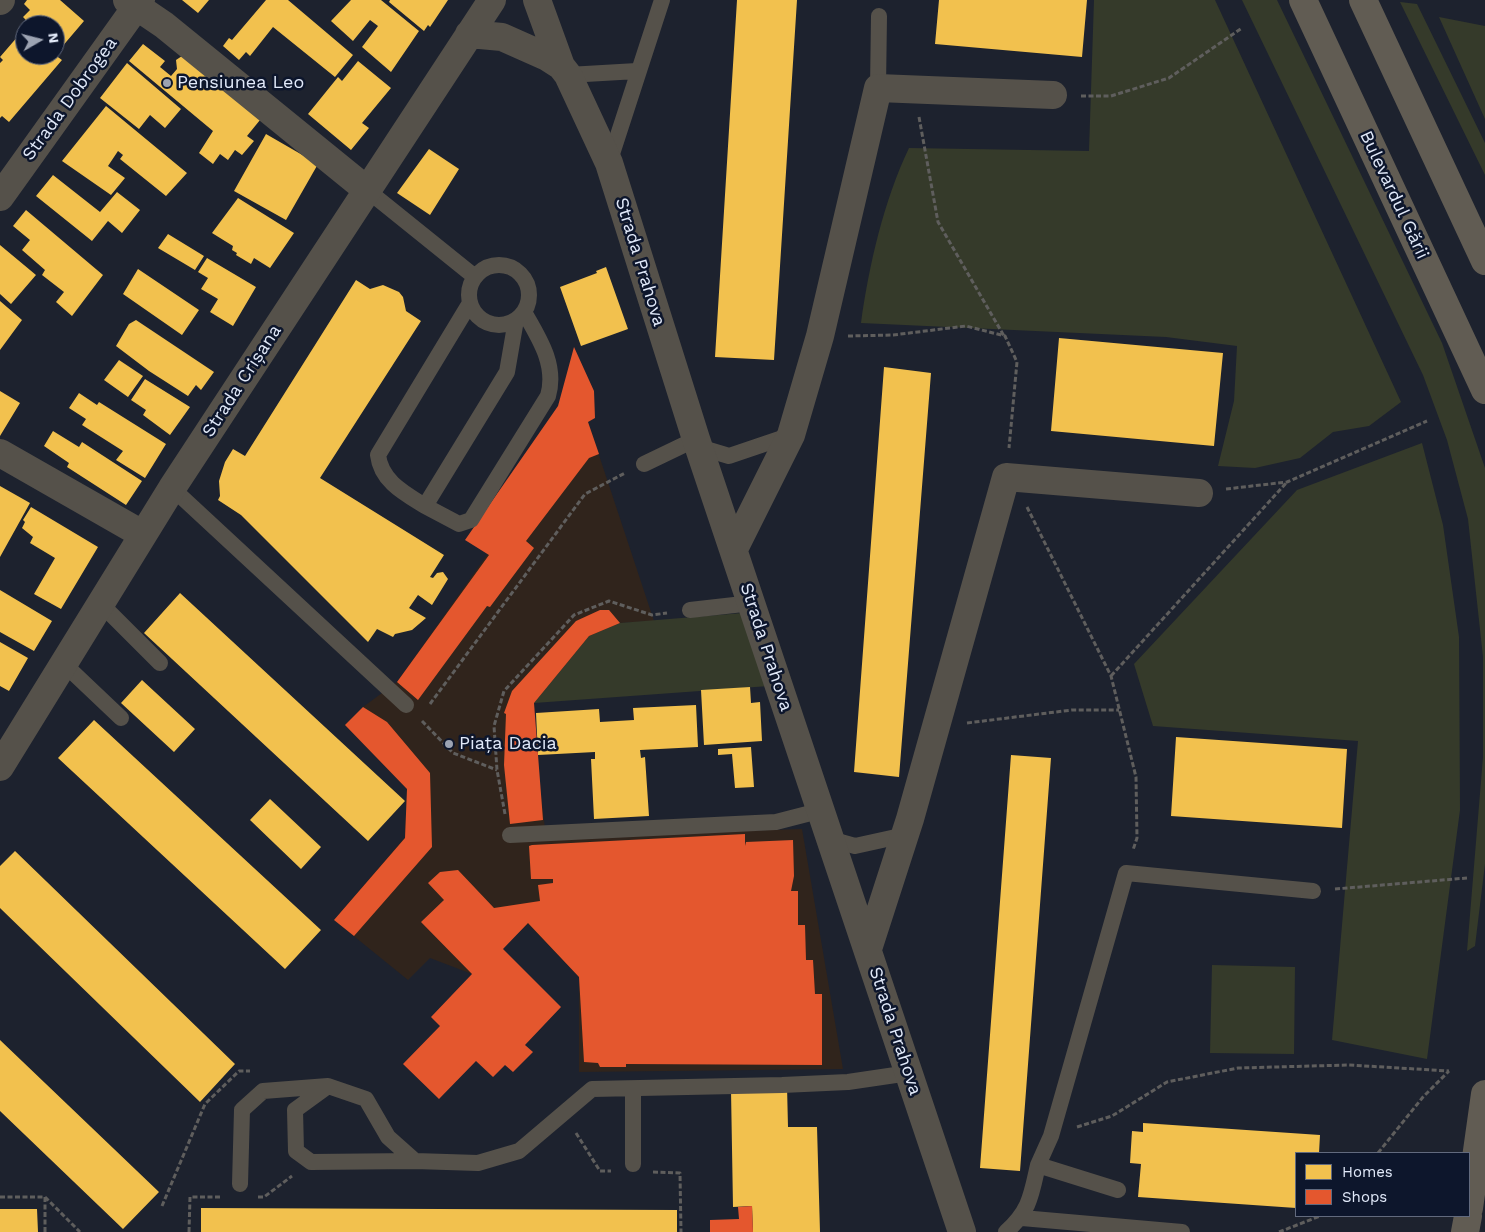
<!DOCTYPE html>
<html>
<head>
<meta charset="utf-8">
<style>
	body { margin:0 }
	#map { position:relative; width:1485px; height:1232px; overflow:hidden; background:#1d222e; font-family:"Work Sans",sans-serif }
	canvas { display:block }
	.legend { position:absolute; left:1295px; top:1152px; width:175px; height:65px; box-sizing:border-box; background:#0d162c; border:1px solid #626a7e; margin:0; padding:6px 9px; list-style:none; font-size:15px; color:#e1e9f9 }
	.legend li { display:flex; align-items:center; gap:10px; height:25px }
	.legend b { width:25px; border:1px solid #626a7e }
	.north { position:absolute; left:15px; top:15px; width:50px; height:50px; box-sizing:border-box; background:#0d162c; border:1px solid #626a7e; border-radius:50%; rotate:82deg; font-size:14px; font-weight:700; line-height:20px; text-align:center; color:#e1e9f9 }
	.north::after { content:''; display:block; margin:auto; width:18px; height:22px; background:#9ca3b2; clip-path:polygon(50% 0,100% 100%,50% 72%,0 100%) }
</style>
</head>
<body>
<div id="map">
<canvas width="1485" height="1232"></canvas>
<ul class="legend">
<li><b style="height:14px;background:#f2c14e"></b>Homes</li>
<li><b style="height:14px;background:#e4572e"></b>Shops</li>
</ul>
<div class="north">N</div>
</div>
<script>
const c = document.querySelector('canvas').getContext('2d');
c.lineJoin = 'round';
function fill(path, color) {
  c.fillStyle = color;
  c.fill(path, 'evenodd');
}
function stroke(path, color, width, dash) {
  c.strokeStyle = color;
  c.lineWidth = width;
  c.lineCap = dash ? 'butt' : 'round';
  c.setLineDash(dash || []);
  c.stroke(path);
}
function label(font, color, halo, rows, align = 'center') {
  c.font = font + ' "Work Sans",sans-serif';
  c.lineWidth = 5;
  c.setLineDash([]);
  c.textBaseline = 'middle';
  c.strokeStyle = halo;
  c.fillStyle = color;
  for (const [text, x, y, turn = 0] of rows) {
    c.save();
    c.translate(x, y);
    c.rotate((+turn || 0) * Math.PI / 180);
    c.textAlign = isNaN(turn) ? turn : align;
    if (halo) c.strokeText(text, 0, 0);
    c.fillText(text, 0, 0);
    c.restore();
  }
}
fill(new Path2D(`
	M588 422 654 621 620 623 534 703 537 762 546 837 802 829 843 1069 579 1072V977L528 924 472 974 430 958 408 980 334 920 405 837 407 789 345 725 363 707 397 682 576 429Z`), '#30241c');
fill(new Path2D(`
	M1094 0H1215L1401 402 1369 426 1333 432 1300 458 1255 468 1218 466 1234 401 1237 346 1166 337 861 323C869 265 884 200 909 148L1089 151Z
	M1242 0H1277L1442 343 1485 468V864L1475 946 1467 951 1483 757V657L1468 519 1447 440 1423 375Z
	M1400 2 1417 4 1485 143V175Z
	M1439 17 1485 26V119Z
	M1422 443 1443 525 1459 637 1460 810 1427 1059 1332 1040 1358 741 1153 726 1134 664 1297 490Z
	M743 613 769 686 534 703 589 636 620 623Z
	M1212 965 1295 967 1294 1054 1210 1053Z`), '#353a2a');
fill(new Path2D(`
	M27 0H60L84 21 55 55 62 60 9 122 2 116 0 118V63L3 60 0 57 25 28V55H55V25H28L29 23 23 17 30 10 24 4Z
	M182 0H209L198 13Z
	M266 0H288L353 55 335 77 273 27 250 56 246 52 239 60 223 46 229 38 232 40Z
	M351 0H381L419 31 391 72 362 47 378 26 370 20 353 41 331 21Z
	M390 0H448L430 27 428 25 424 31 389 2Z
	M737 0H797L774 360 715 357Z
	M939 0H1087L1082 57 935 44Z
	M143 44 165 61 160 67 171 76 177 69 176 60 182 56 260 120 247 136 254 141 242 155 235 150 228 160 220 154 213 164 199 153 213 131 129 61Z
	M358 61 391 88 362 123 369 128 351 150 308 114 338 77 342 81Z
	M127 63 181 109 165 128 150 115 139 129 100 98Z
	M106 106 187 173 166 196 120 159 123 155 118 151 108 166 125 178 111 195 62 161Z
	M266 134 318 164 286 220 234 191Z
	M429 149 459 169 430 215 397 193Z
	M53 175 100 212 117 192 140 210 122 233 108 221 92 241 36 196Z
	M238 198 294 233 270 268 254 258 251 264 236 255 237 253 232 250 233 246 212 233Z
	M26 210 103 275 72 316 56 302 64 292 42 275 45 270 22 250 30 240 13 226Z
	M168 234 204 256 195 270 158 248Z
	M0 245 36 275 11 304 0 294Z
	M207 258 256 287 233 326 210 312 218 299 201 289 208 278 198 272Z
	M606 267 628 329 581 346 560 287 597 273 596 271Z
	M138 269 199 310 182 335 123 294Z
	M356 280 370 289 383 285 399 292 403 297 406 311 421 321 320 478 444 555 430 577 433 578 437 573 443 572 448 579 432 605 418 595 409 608 426 618 412 630 395 634 393 637 377 629 368 642 241 515 218 500 220 496 219 481 225 462 233 449 245 456Z
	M0 301 22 320 0 350Z
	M136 320 214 372 201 390 196 385 188 396 149 371 116 346 129 324Z
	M1059 338 1223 353 1214 446 1051 431Z
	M119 360 143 376 128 397 104 380Z
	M884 367 931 373 899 777 854 772Z
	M145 379 190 407 170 435 143 415 146 410 131 400Z
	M0 391 20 403 0 436Z
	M79 393 97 405 99 402 166 444 145 478 116 460 123 451 82 425 86 419 69 408Z
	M53 431 79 447 82 442 142 481 126 505 67 467 69 463 44 446Z
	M0 486 30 503 0 557Z
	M31 507 98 547 61 609 34 594 55 558 30 543 33 537 22 528 25 522 23 520Z
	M0 590 52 621 34 651 0 632Z
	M180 593 405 801 368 841 144 633Z
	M0 642 28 658 9 691 0 686Z
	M142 680 195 729 174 752 121 703Z
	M750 687 751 703 760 702 762 741 704 745 701 690Z
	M696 705 698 747 640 750 641 758 645 757 649 816 594 819 591 759H595V752L538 755 536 713 599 709 600 722 634 720 633 708Z
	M94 720 321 930 285 969 58 758Z
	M1176 737 1347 749 1342 828 1171 816Z
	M751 747 754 787 735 788 732 754 718 755V749Z
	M1011 755 1051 758 1020 1171 980 1168Z
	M270 799 321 847 301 869 250 820Z
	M15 851 235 1064 200 1102 0 908V866Z
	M0 1040 159 1192 123 1229 0 1111Z
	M787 1086 788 1127H817L820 1232H753L752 1206 733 1207 731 1090Z
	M1143 1123 1320 1135 1319 1153H1296V1208L1138 1197 1141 1164 1130 1163 1132 1131 1143 1132Z
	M201 1208 677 1210V1232H201Z
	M0 1209H37L38 1232H0Z`), '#f2c14e');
fill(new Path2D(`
	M574 347 594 391 595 418 588 422 599 454 589 458 526 541 534 548 490 607 487 606 418 700 397 682 489 555 465 540 558 406Z
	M600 610H609L620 623 589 636 534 703 543 820 510 824 504 765 506 714 504 713 512 691 576 621Z
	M363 707 387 722 430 773 432 847 354 936 334 920 405 838 407 789 345 725Z
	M745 834V846L746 842 793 840 794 876 791 891H798V925H805L806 960H813L815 994H822V1065L626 1064V1067H600L598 1063 584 1062 579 977 528 923 503 949 561 1007 525 1045 533 1052 513 1072 505 1065 493 1077 476 1061 439 1099 403 1064 440 1026 431 1017 472 974 421 922 444 900 428 883 440 872 458 870 494 908 540 901 538 885 553 883V879H531L529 846 532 845Z
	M752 1206 753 1232H710V1220L739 1219 738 1207Z`), '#e4572e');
stroke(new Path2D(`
	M1081 96H1111L1169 78 1242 28
	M919 117 938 222 1004 336
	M848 336 893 335 966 326 1005 336 1017 362 1009 448
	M1226 489 1287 482 1427 421
	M1027 507 1111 676 1136 777 1137 838 1133 850
	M1111 676 1287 482
	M430 704 585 494 625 473
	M422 721 453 753 497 770
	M967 723 1072 710H1119
	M505 814 497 770 494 726 504 691 574 615 609 601 652 615 667 613
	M1335 889 1467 878
	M1077 1127 1112 1116 1167 1082 1238 1068 1349 1065 1449 1071
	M576 1133 600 1171H611
	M1378 1153 1423 1097 1449 1071
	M653 1172 680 1173 681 1232
	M0 1197H45L80 1232
	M45 1197V1232
	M258 1197H264L292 1176
	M162 1206 205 1104 239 1071H250
	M189 1232 190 1197H222
	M1279 1232 1320 1216`), '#5f5e5d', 3, [5, 2.5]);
stroke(new Path2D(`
	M568 75 637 71
	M878 88 879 16
	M609 163 662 0
	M367 190 475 277
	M469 295a30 30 0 1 1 60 0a30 30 0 1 1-60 0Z
	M470 303 378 455C381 481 404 493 425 506L507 372 516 320
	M699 447 729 456 791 435
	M644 464 696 439
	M172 488 406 705
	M425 506 459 524 471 520 548 396C557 365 539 338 524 312
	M100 603 160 663
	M690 610 752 603
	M63 663 121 718
	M510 835 776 822 807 814 819 808
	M830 839 855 846 905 835
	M633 1089V1164
	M415 1161 311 1162 296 1151 295 1110 328 1086 366 1099 388 1137 415 1161 478 1163 519 1151 592 1089 782 1085 848 1082 909 1073
	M240 1184 242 1110 263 1091 328 1086
	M1118 1190 1038 1165 1051 1136 1126 873 1313 891
	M1022 1218 1182 1232
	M1006 1232C1030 1210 1031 1196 1038 1165`), '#55514a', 16);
stroke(new Path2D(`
	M127 0 164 25 367 190
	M537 0 561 66 568 75 609 163 696 439 962 1232
	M0 1 1 0
	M469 34 502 37 547 57 561 66
	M0 197 141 0
	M0 453 142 534
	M734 549 791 435 820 336 878 88 1053 95
	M0 767 172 488 492 0
	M868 949 910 819 1006 477 1199 493`), '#55514a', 28);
stroke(new Path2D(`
	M1303 0 1485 390
	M1363 0 1485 261
	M1469 1208 1485 1094
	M1465 1232 1468 1216`), '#615c53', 28);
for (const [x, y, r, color] of [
	[167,83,5,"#9ca3b2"],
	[449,744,5,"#9ca3b2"]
]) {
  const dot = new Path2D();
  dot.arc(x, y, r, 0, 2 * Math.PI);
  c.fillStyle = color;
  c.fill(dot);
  stroke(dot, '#0d162c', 2);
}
label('18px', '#e1e9f9', '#0d162c', [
	["Pensiunea Leo",177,83],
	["Piața Dacia",459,744]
], 'left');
label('18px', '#e1e9f9', '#0d162c', [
	["Strada Dobrogea",70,99,-54],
	["Bulevardul Gării",1394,195,65],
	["Strada Prahova",640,262,73],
	["Strada Crișana",242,381,-57],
	["Strada Prahova",766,647,72],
	["Strada Prahova",895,1031,72]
]);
</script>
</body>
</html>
